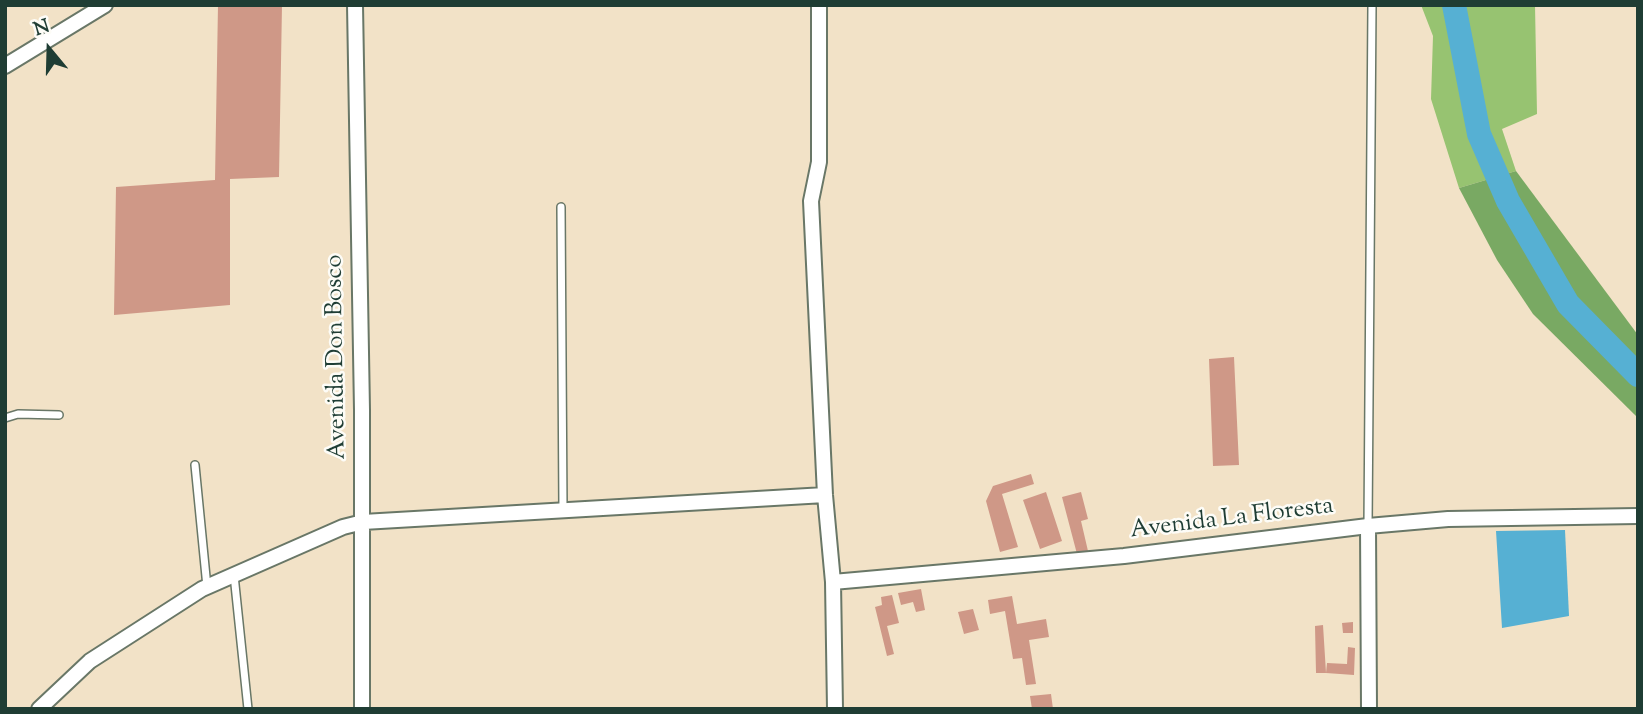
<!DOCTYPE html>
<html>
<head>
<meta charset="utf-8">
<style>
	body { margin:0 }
	#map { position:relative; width:1643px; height:714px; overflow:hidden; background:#f2e2c7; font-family:"Sorts Mill Goudy",serif }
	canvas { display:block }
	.frame { position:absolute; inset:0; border:7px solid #1f3d34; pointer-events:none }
	.north { position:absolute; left:14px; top:14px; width:70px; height:70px; -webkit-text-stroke:5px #fdfcf7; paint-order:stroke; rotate:341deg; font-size:19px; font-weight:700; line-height:28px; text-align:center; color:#1f3d34 }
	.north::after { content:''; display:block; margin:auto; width:24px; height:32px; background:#1f3d34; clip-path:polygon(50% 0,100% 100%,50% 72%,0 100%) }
</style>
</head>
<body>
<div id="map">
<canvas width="1643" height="714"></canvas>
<div class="frame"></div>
<div class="north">N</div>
</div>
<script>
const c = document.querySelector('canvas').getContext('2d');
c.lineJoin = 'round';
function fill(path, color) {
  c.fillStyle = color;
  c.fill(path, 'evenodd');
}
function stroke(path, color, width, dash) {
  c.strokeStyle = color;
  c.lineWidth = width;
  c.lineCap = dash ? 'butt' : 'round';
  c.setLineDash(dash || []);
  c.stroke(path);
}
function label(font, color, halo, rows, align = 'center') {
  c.font = font + ' "Sorts Mill Goudy",serif';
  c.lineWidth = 5;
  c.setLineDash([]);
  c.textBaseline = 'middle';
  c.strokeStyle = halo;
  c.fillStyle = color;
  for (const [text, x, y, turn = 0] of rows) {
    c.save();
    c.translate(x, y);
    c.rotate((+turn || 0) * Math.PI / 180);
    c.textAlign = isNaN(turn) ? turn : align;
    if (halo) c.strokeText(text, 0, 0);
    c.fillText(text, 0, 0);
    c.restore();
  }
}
fill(new Path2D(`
	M1421 5H1535L1537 114 1502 129 1516 171 1459 188 1431 99 1433 36Z`), '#97c371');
fill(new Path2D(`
	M1516 171 1638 335V418L1533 314 1497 260 1459 188Z`), '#79a963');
fill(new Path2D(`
	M1565 530 1569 616 1502 628 1496 531Z`), '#56b0d3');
stroke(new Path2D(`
	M1454 5 1479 134 1508 201 1568 304 1638 375`), '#56b0d3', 24);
fill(new Path2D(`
	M218 5H282L279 177 230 179V305L114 315 116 187 215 180Z
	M1234 357 1239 465 1213 466 1209 359Z
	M1031 474 1034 484 1002 494 1018 547 1000 552 986 501 993 486Z
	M1046 492 1062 541 1040 549 1023 500Z
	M1081 492 1088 519 1081 521 1088 551 1077 554 1062 497Z
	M921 589 925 610 916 612 913 602 901 605 898 593Z
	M892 595 899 623 887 626 894 654 887 656 875 607 882 605 881 597Z
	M1012 596 1017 624 1046 619 1049 637 1029 640 1036 684 1026 685 1022 658 1013 659 1005 611 990 614 988 600Z
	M973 609 979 630 964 634 958 612Z
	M1353 622V633H1343L1342 623Z
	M1323 625 1326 673H1316L1315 626Z
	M1348 647 1355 648 1354 675 1326 673 1327 663 1347 664Z
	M1051 694 1053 709H1032L1030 696Z`), '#cf9887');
const lane = new Path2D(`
	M561 207 563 510
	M5 418 18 414 59 415
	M195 465 207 587
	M1368 526 1372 5
	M234 575 248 709`);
const street = new Path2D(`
	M355 5 362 410V709
	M819 5V162L811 201 825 495 833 582 835 709
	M5 66 105 5
	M1368 526 1369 709
	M833 582 1124 556 1368 526 1448 519 1638 516
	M39 709 90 661 202 589 343 527 363 522 825 495`);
stroke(lane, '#697767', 10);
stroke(street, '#697767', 18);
stroke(lane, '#fff', 7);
stroke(street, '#fff', 14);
label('24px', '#1f3d34', '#fdfcf7', [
	["Avenida Don Bosco",338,357,-91],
	["Avenida La Floresta",1232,520,-7]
]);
</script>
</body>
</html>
